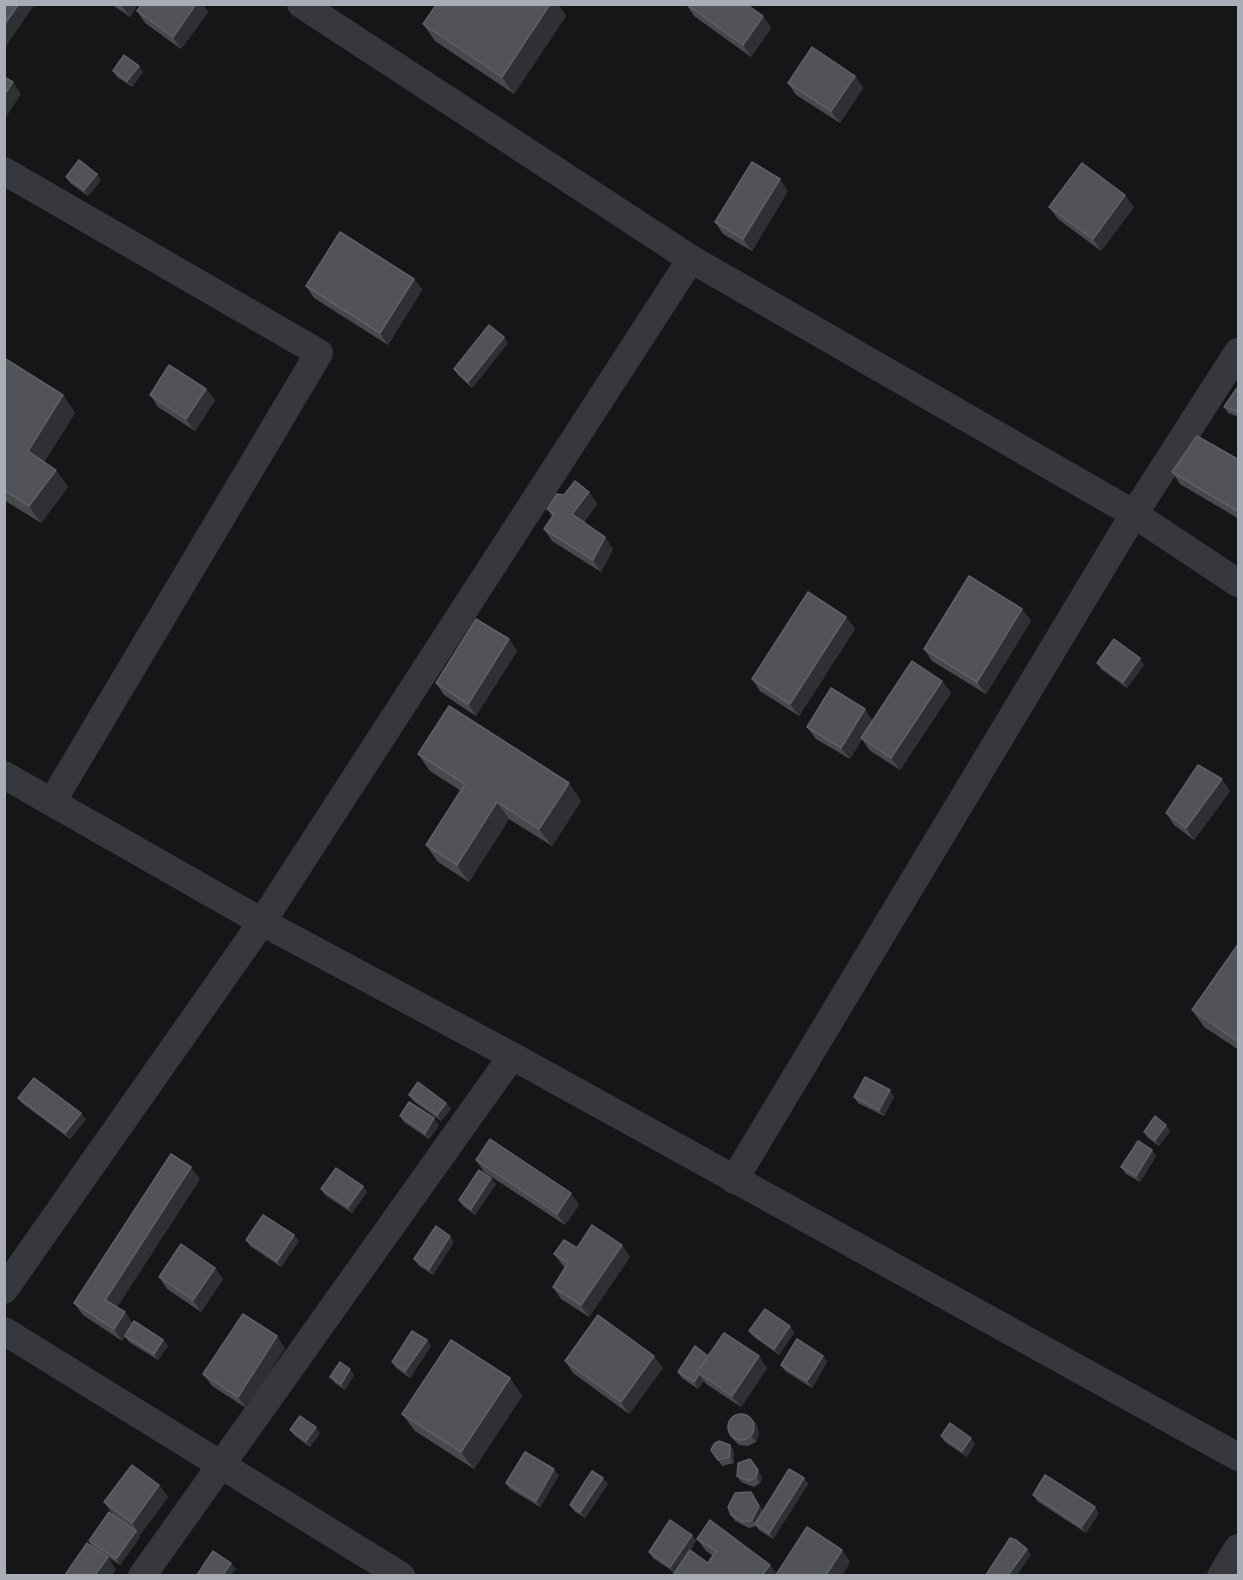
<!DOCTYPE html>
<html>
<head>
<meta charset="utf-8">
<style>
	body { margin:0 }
	#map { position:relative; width:1243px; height:1580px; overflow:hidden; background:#161618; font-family:Helvetica,sans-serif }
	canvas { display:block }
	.frame { position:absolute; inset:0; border:6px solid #a8adb8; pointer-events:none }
</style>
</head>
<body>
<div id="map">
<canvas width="1243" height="1580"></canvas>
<div class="frame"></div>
</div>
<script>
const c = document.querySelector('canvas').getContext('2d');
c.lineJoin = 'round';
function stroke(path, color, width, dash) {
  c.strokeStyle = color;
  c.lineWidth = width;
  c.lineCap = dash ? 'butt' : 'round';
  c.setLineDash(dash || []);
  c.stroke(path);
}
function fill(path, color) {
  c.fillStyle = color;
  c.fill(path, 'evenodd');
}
stroke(new Path2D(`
	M301 4 691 259 1134 514 1238 583
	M4 171 319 353 52 802
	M4 775 262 922 512 1056 1238 1457
	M734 1180 1134 514 1238 352
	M4 1290 262 922 691 259
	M4 1331 401 1576
	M142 1576 512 1056
	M1221 1576 1238 1548`), '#37383d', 28);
fill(new Path2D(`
	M111 4H138L130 17Z
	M142 4H203L208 12 181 49 145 23 137 11Z
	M558 4 566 16 514 94 435 41 423 24Z
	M686 4 763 16 771 28 751 57 694 16Z
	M113 71 143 72 132 87 117 77Z
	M855 76 863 88 840 123 796 95 788 83Z
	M66 177 101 180 88 196 70 183Z
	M788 191 752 251 723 234 715 222Z
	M1049 207H1134L1101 251 1058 219Z
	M414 279 422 290 388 345 314 298 306 286Z
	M508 343 472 388 458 375 454 369Z
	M4 358 63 395 75 413 44 462 56 470 68 487 41 523 4 500Z
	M1239 385V417L1228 413 1224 407Z
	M206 389 215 400 195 431 158 407 150 395Z
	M1239 460V519L1180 484 1172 472Z
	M589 492 597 504 584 522 613 549 601 572 552 541 544 529 552 516 547 509 564 495Z
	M1022 609 1031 621 986 694 932 661 924 649Z
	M846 617 855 629 799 716 760 691 752 679Z
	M509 639 517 651 476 716 444 695 436 683Z
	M1097 663 1144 665 1127 688 1101 669Z
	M942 681 951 693 900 770 869 750 862 739 850 759 816 739 807 727 873 720Z
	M418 754 581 801 552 846 509 819 469 882 438 862 426 845 461 791 430 771Z
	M1230 791 1194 840 1174 825 1166 813Z
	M1239 943V1050L1204 1027 1192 1010Z
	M409 1095 446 1103 451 1109 441 1121 413 1101Z
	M854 1097H894L884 1116 858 1103Z
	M18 1098 86 1119 70 1139 23 1104Z
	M400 1116 439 1125 429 1139 404 1122Z
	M1170 1131 1159 1146 1148 1138 1144 1132Z
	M1152 1150 1156 1156 1140 1182 1126 1174 1121 1167Z
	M476 1160 579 1205 565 1225 484 1172Z
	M491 1178 496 1184 475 1215 463 1206 459 1200Z
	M200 1179 117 1307 125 1312 133 1324 163 1340 168 1346 158 1360 129 1342 125 1336 122 1341 83 1315 74 1303Z
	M363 1186 367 1192 352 1213 325 1195 321 1189Z
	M294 1235 299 1241 281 1267 250 1246 246 1240Z
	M454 1242 433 1275 418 1265 414 1259Z
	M622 1245 630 1257 589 1317 561 1299 553 1287 566 1268 563 1266 554 1254 577 1248Z
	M215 1268 223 1279 201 1312 167 1289 159 1277Z
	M790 1326 794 1333 779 1355 754 1337 749 1331Z
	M431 1346 410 1378 396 1368 392 1362Z
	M285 1348 246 1408 212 1386 203 1374Z
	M708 1356 767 1368 741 1407 706 1384 704 1381 698 1389 682 1378 678 1372Z
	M823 1356 827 1362 812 1388 785 1371 781 1365Z
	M565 1361 663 1368 629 1414 573 1373Z
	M354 1375 345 1390 335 1383 330 1377Z
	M510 1378 522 1396 474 1469 415 1431 402 1414Z
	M757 1425 759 1434 756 1442 748 1446 739 1445 733 1439 729 1433Z
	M290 1430 320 1433 310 1447 295 1436Z
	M941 1436 975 1444 967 1457 945 1442Z
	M734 1451V1463L722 1466 718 1460Z
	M559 1475 540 1507 510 1489 506 1483Z
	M737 1476 762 1477 760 1483 754 1487 741 1482Z
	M804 1478 808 1484 773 1539 759 1530 756 1526 749 1528 735 1521 731 1515 763 1511Z
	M608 1484 585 1518 574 1511 570 1505Z
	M159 1485 168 1497 140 1535 137 1532 140 1537 120 1565 93 1547 89 1541 123 1522 113 1514 104 1502Z
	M1033 1495 1099 1513 1086 1533 1037 1501Z
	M692 1535 696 1541 690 1551 708 1563 713 1556 706 1551 697 1539 770 1565 777 1575 850 1562 842 1575H673L675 1573 653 1558 649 1552Z`), '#47494d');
fill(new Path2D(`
	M19 4H35L4 49V25Z
	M122 4H138L130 17 121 5Z
	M196 4H203L208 12 181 49 173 37Z
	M550 4H558L566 16 514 94 502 77Z
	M763 16 771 28 751 57 743 45Z
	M139 66 143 72 132 87 127 81Z
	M855 76 863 88 840 123 831 111Z
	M13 82 21 94 4 120V95Z
	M97 174 101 180 88 196 84 190Z
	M780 179 788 191 752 251 743 239Z
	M1125 195 1134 207 1101 251 1093 239Z
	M414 279 422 290 388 345 380 333Z
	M504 337 508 343 472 388 468 382Z
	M206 389 215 400 195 431 186 419Z
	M63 395 75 413 40 469 28 451Z
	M56 470 68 487 41 523 29 506Z
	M589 492 597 504 581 525 572 514Z
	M605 537 613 549 601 572 593 560Z
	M1022 609 1031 621 986 694 977 682Z
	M846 617 855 629 799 716 790 704Z
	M509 639 517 651 476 716 468 704Z
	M1140 658 1144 665 1127 688 1123 682Z
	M942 681 951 693 900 770 891 758Z
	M865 709 873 721 850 759 841 748Z
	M1222 779 1230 791 1194 840 1186 828Z
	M569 783 581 801 552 846 539 829Z
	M497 802 509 819 469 882 457 865Z
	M890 1090 894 1097 884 1116 879 1110Z
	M446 1103 451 1109 441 1121 437 1115Z
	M81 1113 86 1119 70 1139 65 1133Z
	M434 1118 439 1125 429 1139 425 1133Z
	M1166 1125 1170 1131 1159 1146 1155 1140Z
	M1152 1150 1156 1156 1140 1182 1136 1176Z
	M191 1167 200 1179 114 1312 105 1300Z
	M491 1178 496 1184 475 1215 471 1209Z
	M363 1186 367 1192 352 1213 348 1207Z
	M571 1193 579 1205 565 1225 557 1214Z
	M294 1235 299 1241 281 1267 277 1261Z
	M450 1236 454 1242 433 1275 429 1269Z
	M622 1245 630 1257 589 1317 581 1305Z
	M215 1268 223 1279 201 1312 193 1300Z
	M125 1312 133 1324 122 1341 114 1329Z
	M790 1326 794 1333 779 1355 774 1349Z
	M277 1336 285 1348 246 1408 238 1397Z
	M163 1340 168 1346 158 1360 154 1354Z
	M427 1340 431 1346 410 1378 405 1371Z
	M654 1356 663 1368 629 1414 621 1402Z
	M759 1356 767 1368 741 1407 732 1396Z
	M823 1356 827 1362 812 1388 807 1381Z
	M350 1369 354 1375 345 1390 341 1384Z
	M699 1374 704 1381 698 1389 694 1382Z
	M510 1378 522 1396 474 1469 461 1452Z
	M753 1419 757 1425 759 1434 756 1442 751 1436Z
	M316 1427 320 1433 310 1447 306 1441Z
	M971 1438 975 1444 967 1457 962 1451Z
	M730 1445 734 1451V1463L730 1457Z
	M754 1465 762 1477 760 1483 756 1477Z
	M554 1469 559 1475 540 1507 536 1501Z
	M603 1478 608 1484 585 1518 580 1512Z
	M804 1478 808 1484 773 1539 769 1533Z
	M159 1485 168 1497 140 1535 132 1523Z
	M751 1492 764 1512 755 1524 752 1520Z
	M1095 1507 1099 1513 1086 1533 1081 1527Z
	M136 1531 140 1537 120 1565 116 1559Z
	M692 1535 696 1541 675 1573 670 1567Z
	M1027 1549 1031 1555 1017 1575H1008Z
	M842 1550 850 1562 842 1575H826Z
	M108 1557 116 1569 112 1575H95Z
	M231 1563 236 1569 231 1575H223Z
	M770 1565 777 1575H762Z`), '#2f3033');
const building = new Path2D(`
	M4 4H19L4 25Z
	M142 4H196L173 37 137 11Z
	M437 4H550L502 77 423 24Z
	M686 4H746L763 16 743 45Z
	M812 47 855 76 831 111 788 83Z
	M124 55 139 66 127 81 113 71Z
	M4 77 13 82 4 95Z
	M79 160 97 174 84 190 66 177Z
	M752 162 780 179 743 239 715 222Z
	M1082 163 1125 195 1093 239 1049 207Z
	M340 232 414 279 380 333 306 286Z
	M489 325 504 337 468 382 454 369Z
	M4 358 63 395 28 451 56 470 29 506 4 490Z
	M169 365 206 389 186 419 150 395Z
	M1239 385V412L1224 407Z
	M1197 436 1239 460V512L1172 472Z
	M575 481 589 492 572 514 605 537 593 560 544 529 554 514 547 509 557 494 564 495Z
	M969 576 1022 609 977 682 924 649Z
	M808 592 846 617 790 704 752 679Z
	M476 619 509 639 468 704 436 683Z
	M1114 639 1140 658 1123 682 1097 663Z
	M912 661 942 681 891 758 861 738Z
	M831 688 865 709 841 748 807 727Z
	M449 706 569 783 539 829 497 802 457 865 426 845 465 784 418 754Z
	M1198 765 1222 779 1186 828 1166 813Z
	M1239 943V1039L1237 1041 1192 1010Z
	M865 1077 890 1090 879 1110 854 1097Z
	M34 1078 81 1113 65 1133 18 1098Z
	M418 1082 446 1103 437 1115 409 1095Z
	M409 1102 434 1118 425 1133 400 1116Z
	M1155 1116 1166 1125 1155 1140 1144 1132Z
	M490 1139 571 1193 557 1214 476 1160Z
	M1138 1141 1152 1150 1136 1176 1121 1167Z
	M171 1154 191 1167 105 1300 125 1312 114 1329 74 1303Z
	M336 1168 363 1186 348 1207 321 1189Z
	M479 1170 491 1178 471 1209 459 1200Z
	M263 1215 294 1235 277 1261 246 1240Z
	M592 1225 622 1245 581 1305 553 1287 568 1263 554 1254 564 1240 577 1248Z
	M436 1226 450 1236 429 1269 414 1259Z
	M181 1244 215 1268 193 1300 159 1277Z
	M765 1309 790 1326 774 1349 749 1331Z
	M243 1314 277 1336 238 1397 203 1374Z
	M598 1315 654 1356 621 1402 565 1361Z
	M134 1321 163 1340 154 1354 125 1336Z
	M412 1331 427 1340 405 1371 392 1362Z
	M724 1333 759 1356 732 1396 697 1372Z
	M797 1339 823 1356 807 1381 781 1365Z
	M451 1340 510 1378 461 1452 402 1414Z
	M695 1346 708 1356 697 1372 699 1374 694 1382 678 1372Z
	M340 1362 350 1369 341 1384 330 1377Z
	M728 1427a13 13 0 1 1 26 0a13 13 0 1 1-26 0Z
	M300 1416 316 1427 306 1441 290 1430Z
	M950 1423 971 1438 962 1451 941 1436Z
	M719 1441 730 1445V1457L718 1460 711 1450 714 1444Z
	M525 1452 554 1469 536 1501 506 1483Z
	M750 1459 758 1470 756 1477 749 1481 737 1476 738 1463Z
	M132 1465 159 1485 132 1523 104 1502Z
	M789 1469 804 1478 769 1533 755 1524Z
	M592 1471 603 1478 580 1512 570 1505Z
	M1045 1475 1095 1507 1081 1527 1033 1495Z
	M751 1492 759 1506 752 1520 744 1522 731 1515 728 1507 735 1493Z
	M109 1512 136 1531 116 1559 89 1541Z
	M670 1520 692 1535 670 1567 649 1552Z
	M710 1520 770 1565 762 1575H673L690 1550 708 1563 716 1551 697 1539Z
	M807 1527 842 1550 826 1575H776Z
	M1010 1538 1016 1540 1027 1549 1008 1575H986Z
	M87 1543 108 1557 95 1575H65Z
	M213 1551 231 1563 223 1575H197Z`);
fill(building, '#525359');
stroke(building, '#5f6168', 1.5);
</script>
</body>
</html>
